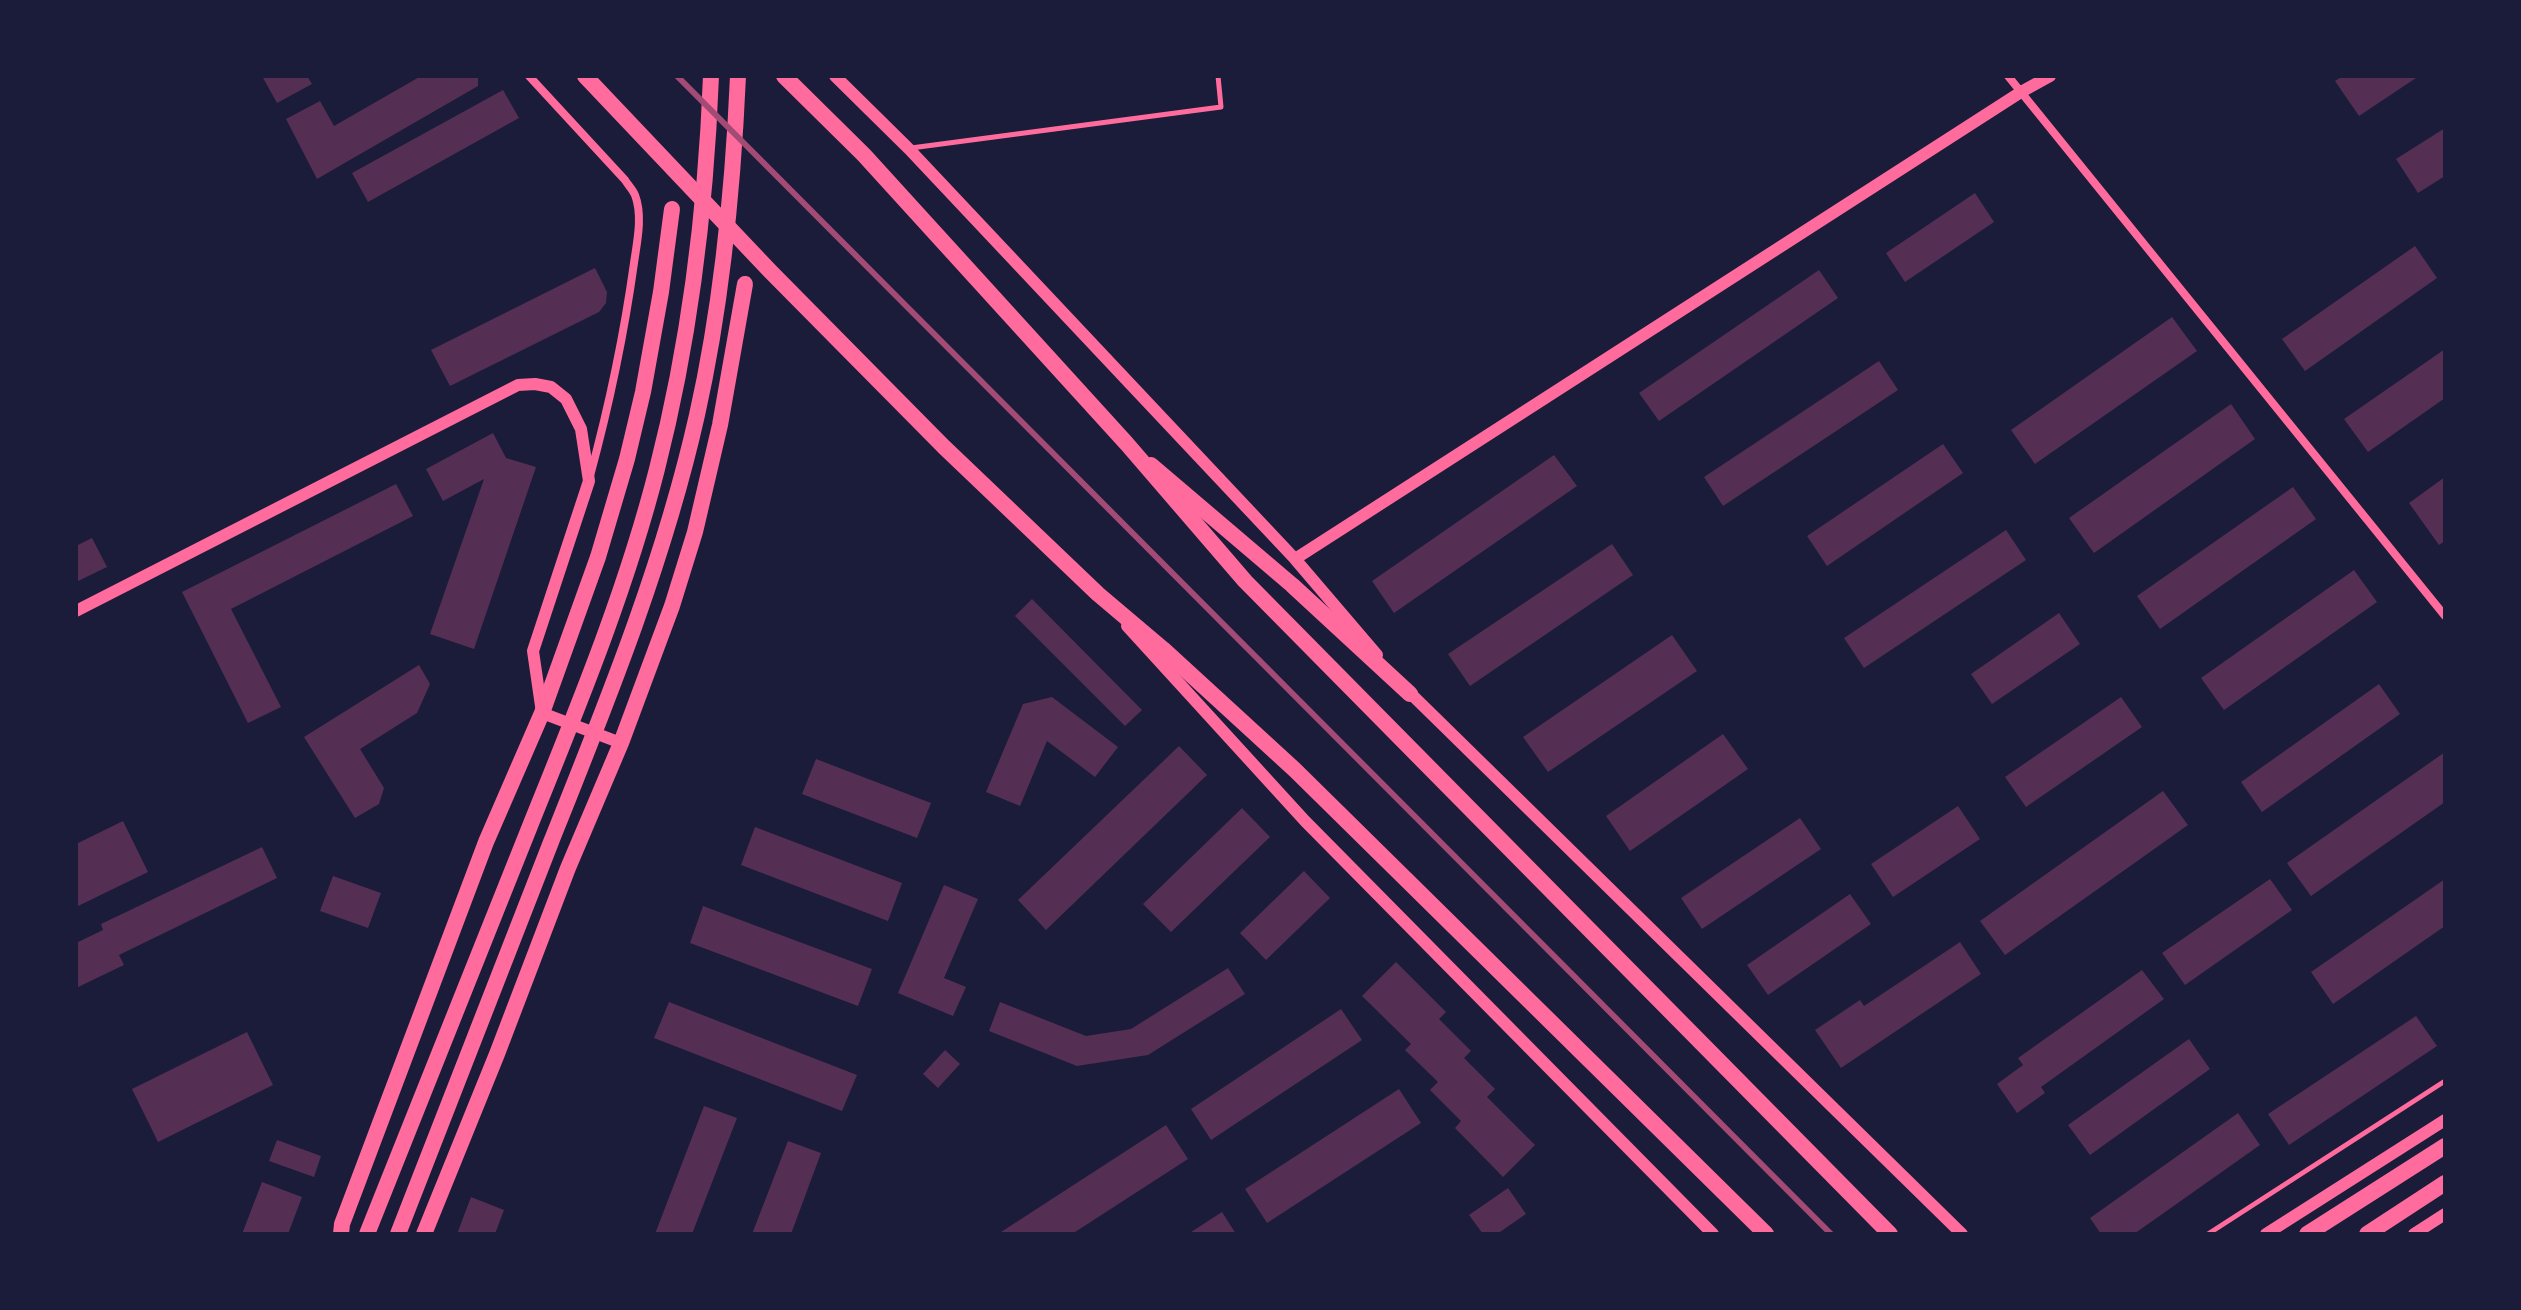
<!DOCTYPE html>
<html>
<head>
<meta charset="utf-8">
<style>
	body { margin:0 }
	#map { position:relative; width:2521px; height:1310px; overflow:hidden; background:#1b1b3a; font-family:Literata,serif }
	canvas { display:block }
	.frame { position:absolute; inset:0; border:78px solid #1b1b3a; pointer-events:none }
</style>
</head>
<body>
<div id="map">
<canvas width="2521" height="1310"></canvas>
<div class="frame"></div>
</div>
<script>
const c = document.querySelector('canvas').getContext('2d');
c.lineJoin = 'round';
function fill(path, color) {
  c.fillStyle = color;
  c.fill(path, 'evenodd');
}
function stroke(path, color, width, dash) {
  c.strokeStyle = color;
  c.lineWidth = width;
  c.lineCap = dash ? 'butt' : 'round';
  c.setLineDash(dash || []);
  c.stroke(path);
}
fill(new Path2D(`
	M262 76H307L312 84 277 103Z
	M421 76H478V86L317 179 286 119 320 101 334 126Z
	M2343 76H2419L2359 116 2335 81Z
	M503 90 519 118 368 202 352 173Z
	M2445 128V176L2418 193 2396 159Z
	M1975 193 1994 222 1905 282 1886 253Z
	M2415 246 2437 278 2305 371 2282 339Z
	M595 268 607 292 606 303 599 312 450 386 431 350Z
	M1819 270 1838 298 1659 421 1639 393Z
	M2172 317 2197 351 2035 464 2011 430Z
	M2445 349V398L2368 452 2344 419Z
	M1879 361 1898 390 1723 506 1704 477Z
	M2231 404 2255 439 2094 553 2069 518Z
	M493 433 506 458 536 467 474 649 430 634 484 479 443 501 426 469Z
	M1943 444 1963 473 1827 566 1807 536Z
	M1554 455 1577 486 1394 613 1372 581Z
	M2445 477V541L2439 545 2409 503Z
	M396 484 413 516 231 609 281 707 248 723 182 592Z
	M2293 487 2316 519 2160 629 2137 596Z
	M2006 530 2026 560 1864 668 1844 638Z
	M92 538 107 567 76 582V546Z
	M1612 544 1633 575 1470 686 1448 654Z
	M2354 570 2377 602 2224 710 2201 678Z
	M1032 599 1142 710 1125 726 1015 616Z
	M2059 613 2080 644 1992 704 1971 674Z
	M1672 635 1697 671 1548 772 1523 737Z
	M419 665 430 684 417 713 360 749 384 788 379 804 355 818 304 737Z
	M2379 684 2400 714 2262 812 2241 782Z
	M1052 697 1118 747 1095 777 1047 741 1020 806 986 792 1023 704Z
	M2121 697 2142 727 2026 807 2005 777Z
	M1723 734 1748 769 1630 851 1606 816Z
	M1179 746 1207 775 1046 930 1018 900Z
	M2445 752V802L2311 896 2287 863Z
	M816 759 931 803 917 838 802 794Z
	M2163 791 2188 825 2005 955 1980 921Z
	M1958 806 1980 839 1893 897 1871 864Z
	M1242 808 1270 837 1171 932 1143 904Z
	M1800 818 1821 849 1702 929 1681 898Z
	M123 821 148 872 76 907V844Z
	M755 827 902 883 888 921 741 865Z
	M262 847 277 878 119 955 124 965 76 988V943L103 930 101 924Z
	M1304 871 1330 898 1266 960 1240 933Z
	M333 876 381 893 368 928 320 911Z
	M2270 879 2292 910 2185 985 2162 953Z
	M2445 879V926L2333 1004 2311 972Z
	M944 885 978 899 944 978 966 987 953 1016 898 993Z
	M1850 894 1871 924 1768 995 1747 965Z
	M703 906 872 969 858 1006 690 943Z
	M1960 942 1981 974 1841 1068 1815 1030 1860 1000 1864 1006Z
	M1396 962 1446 1012 1439 1019 1471 1051 1464 1058 1495 1089 1487 1097 1535 1145 1503 1177 1455 1128 1461 1121 1430 1090 1438 1082 1405 1050 1411 1044 1362 996Z
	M1228 968 1245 994 1148 1055 1077 1066 989 1031 1000 1002 1086 1036 1131 1029Z
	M2142 970 2164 999 2041 1087 2045 1093 2017 1113 1997 1084 2023 1065 2018 1058Z
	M669 1002 857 1075 842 1111 654 1038Z
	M1341 1009 1362 1040 1211 1140 1191 1109Z
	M2416 1016 2437 1046 2289 1145 2268 1114Z
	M247 1032 273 1085 158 1142 132 1089Z
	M2189 1039 2210 1069 2090 1155 2068 1125Z
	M945 1050 960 1064 938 1088 923 1074Z
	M1399 1089 1421 1123 1267 1223 1245 1189Z
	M704 1106 737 1118 692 1234H655Z
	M2238 1113 2260 1145 2134 1234H2101L2090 1218Z
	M1166 1125 1188 1159 1072 1234H998Z
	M277 1140 321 1156 314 1177 269 1161Z
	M788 1141 821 1153 791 1234H752Z
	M262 1182 302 1197 288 1234H242Z
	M1508 1188 1526 1214 1497 1234H1483L1469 1215Z
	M471 1197 504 1210 495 1234H457Z
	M1222 1212 1236 1234H1188Z`), '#542f53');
stroke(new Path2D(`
	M911 148 1221 107 1218 76
	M2208 1234 2445 1081`), '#ff6b9d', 5);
stroke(new Path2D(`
	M529 76 625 180C628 185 633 190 635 195 643 216 637 242 634 263 624 335 609 406 590 476
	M2008 76 2445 616`), '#ff6b9d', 8);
stroke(new Path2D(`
	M835 76 909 149 1295 559 1377 655
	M1295 559 2021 92 2050 76
	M76 611 518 385 535 384 551 387 566 399 581 429 589 481 533 651 542 713 621 743
	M1127 626 1305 821 1713 1234
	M1405 688 1962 1234
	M2266 1234 2445 1120
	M2414 1234 2445 1214`), '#ff6b9d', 12);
stroke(new Path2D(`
	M1151 465 1292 585 1410 694
	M341 1234 342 1224 486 842 542 713 598 557 627 459 643 392 661 292 672 209
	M367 1234C421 1098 476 962 530 826 577 709 626 591 657 469 690 340 706 208 711 76
	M398 1234C449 1103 499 972 551 842 607 702 664 562 697 415 722 304 733 190 738 76
	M424 1234 497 1054 568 868 621 743 672 606 695 532 720 425 745 284
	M2307 1234 2445 1146
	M2367 1234 2445 1183`), '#ff6b9d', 16);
stroke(new Path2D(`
	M585 76 770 271 944 447 1098 594 1163 649 1295 770 1766 1234
	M784 76 864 155 1127 444 1245 581 1890 1234`), '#ff6b9d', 16);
stroke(new Path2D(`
	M677 76 1831 1234`), '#a44b75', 6);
</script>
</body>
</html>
